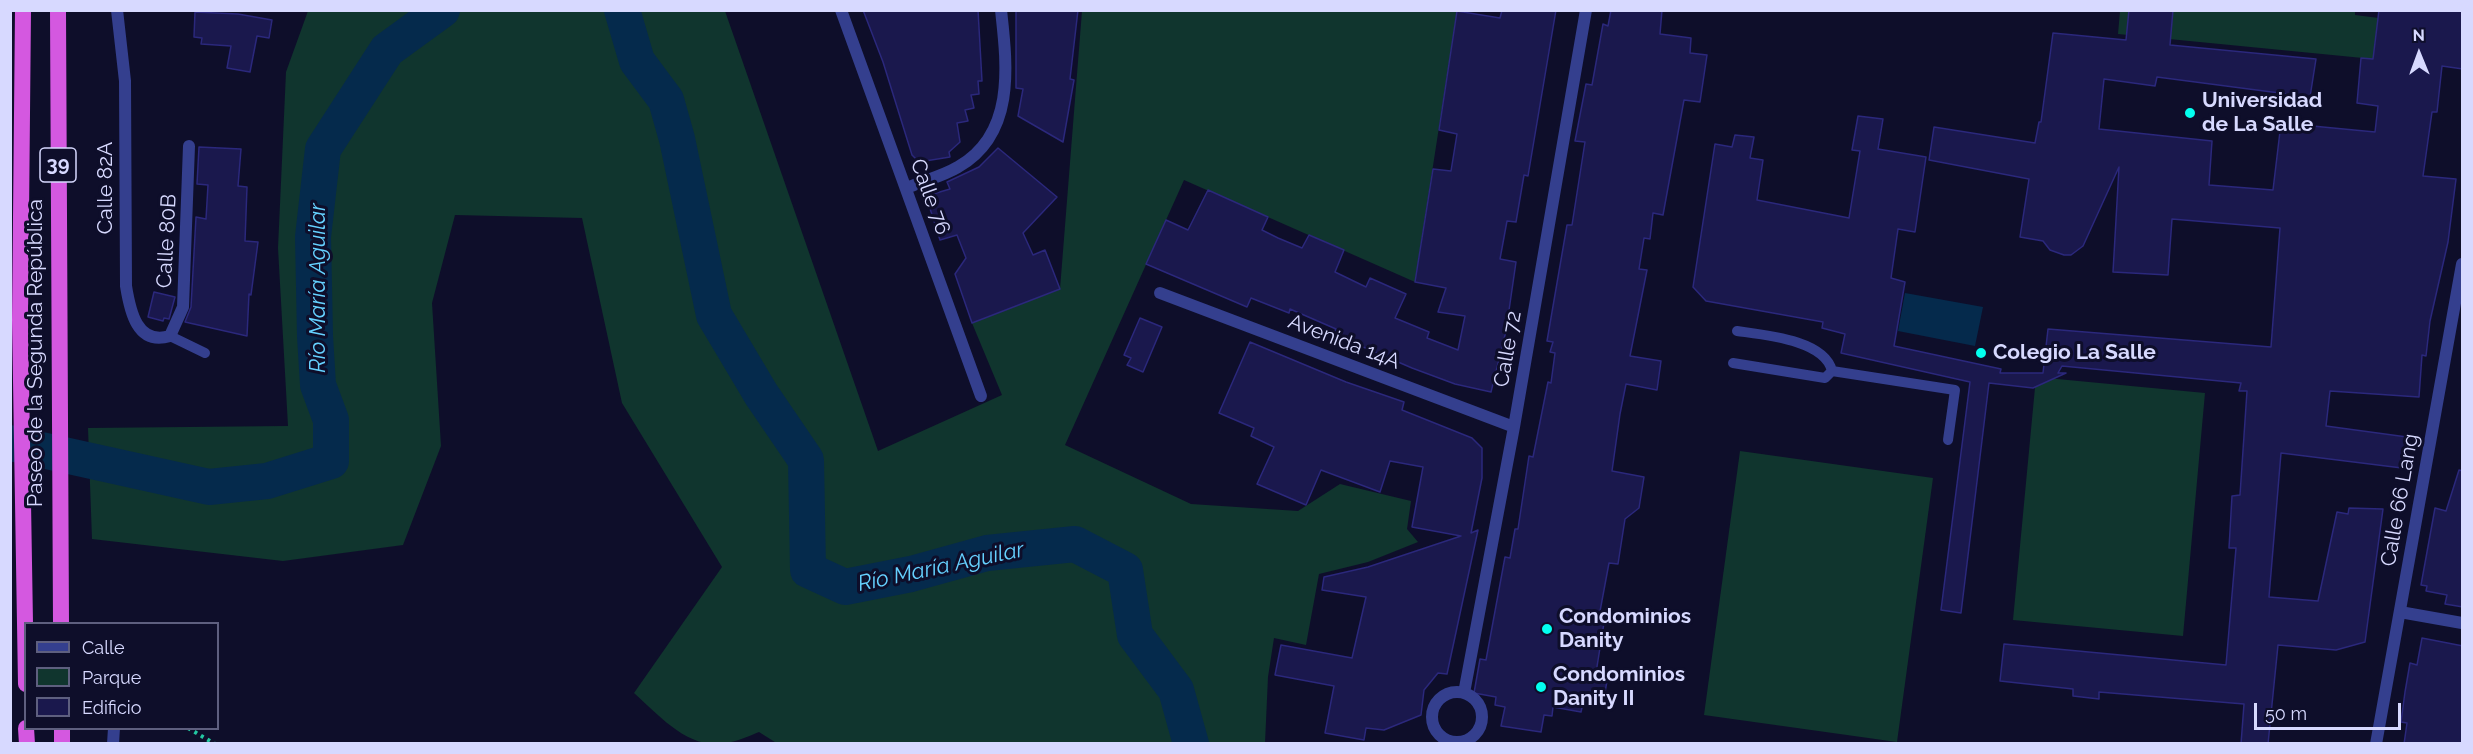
<!DOCTYPE html>
<html>
<head>
<meta charset="utf-8">
<style>
	body { margin:0 }
	#map { position:relative; width:2473px; height:754px; overflow:hidden; background:#0e0e2a; font-family:Raleway,sans-serif }
	canvas { display:block }
	.frame { position:absolute; inset:0; border:12px solid #d7d9ff; pointer-events:none }
	.legend { position:absolute; left:24px; top:622px; width:195px; height:108px; box-sizing:border-box; background:#0e0e2a; border:2px solid #5e5f7f; margin:0; padding:8px 10px; list-style:none; font-size:18px; color:#d7d9ff }
	.legend li { display:flex; align-items:center; gap:12px; height:30px }
	.legend b { width:30px; border:2px solid #5e5f7f }
	.north { position:absolute; left:2389px; top:24px; width:60px; height:60px; -webkit-text-stroke:4px #0e0e2a; paint-order:stroke; rotate:359deg; font-size:16px; font-weight:700; line-height:24px; text-align:center; color:#d7d9ff }
	.north::after { content:''; display:block; margin:auto; width:21px; height:27px; background:#d7d9ff; clip-path:polygon(50% 0,100% 100%,50% 72%,0 100%) }
	.scale { position:absolute; left:2254px; top:703px; width:147px; height:27px; box-sizing:border-box; border:3px solid #d7d9ff; border-top:0; padding-left:8px; font-size:18px; line-height:21px; white-space:nowrap; color:#d7d9ff; -webkit-text-stroke:4px #0e0e2a; paint-order:stroke }
</style>
</head>
<body>
<div id="map">
<canvas width="2473" height="754"></canvas>
<div class="frame"></div>
<ul class="legend">
<li><b style="height:8px;background:#343f8e"></b>Calle</li>
<li><b style="height:16px;background:#10352e"></b>Parque</li>
<li><b style="height:16px;background:#1a184d"></b>Edificio</li>
</ul>
<div class="north">N</div>
<div class="scale">50 m</div>
</div>
<script>
const c = document.querySelector('canvas').getContext('2d');
c.lineJoin = 'round';
function fill(path, color) {
  c.fillStyle = color;
  c.fill(path, 'evenodd');
}
function stroke(path, color, width, dash) {
  c.strokeStyle = color;
  c.lineWidth = width;
  c.lineCap = dash ? 'butt' : 'round';
  c.setLineDash(dash || []);
  c.stroke(path);
}
function label(font, color, halo, rows, align = 'center') {
  c.font = font + ' Raleway,sans-serif';
  c.lineWidth = 6;
  c.setLineDash([]);
  c.textBaseline = 'middle';
  c.strokeStyle = halo;
  c.fillStyle = color;
  for (const [text, x, y, turn = 0] of rows) {
    c.save();
    c.translate(x, y);
    c.rotate((+turn || 0) * Math.PI / 180);
    c.textAlign = isNaN(turn) ? turn : align;
    if (halo) c.strokeText(text, 0, 0);
    c.fillText(text, 0, 0);
    c.restore();
  }
}
fill(new Path2D(`
	M2355 10V15L2379 18 2373 59 2118 34 2120 11Z
	M308 11H725L878 451 1002 395 972 323 1060 289 1082 11H1457L1415 282 1184 180 1065 445 1191 504 1298 511 1340 484 1411 501 1407 529 1418 542 1368 562 1319 574 1306 645 1274 638 1268 677 1265 743 778 744 759 732C749 736 738 741 727 743 689 751 660 716 634 693L722 567 622 403 582 218 455 215 432 303 441 446 403 545 283 561 92 539 88 428 288 426 278 248 286 72Z
	M2036 377 2205 393 2183 636 2013 620Z
	M1740 451 1933 478 1897 742 1704 715Z`), '#10352e');
fill(new Path2D(`
	M1905 293 1983 307 1975 346 1898 331Z`), '#052a4c');
stroke(new Path2D(`
	M622 10 637 61 666 100 677 139 714 315 761 394 806 460 808 570 845 587 911 574 987 553 1075 544 1125 570 1135 635 1176 690 1191 744
	M10 443 209 487 267 481 331 461V420L318 385 315 336 313 237 323 149 387 50 442 10`), '#052a4c', 36);
const building = new Path2D(`
	M863 10H978L982 81H978L979 94 971 95 974 108 965 110 968 121 957 123 960 142 949 152 950 157 919 162 912 155 883 62Z
	M1016 10H1078L1070 79 1074 80 1063 142 1018 116 1023 89 1016 88Z
	M1502 10H1556L1528 176 1524 175 1516 222 1507 221 1500 259 1516 262 1506 331 1491 392 1455 384 1412 368 1333 334 1336 329 1290 309 1289 313 1251 298 1247 307 1146 264 1166 220 1188 230 1208 190 1268 217 1262 230 1278 238 1302 248 1309 235 1344 250 1335 272 1366 287 1370 278 1406 294 1395 318 1429 332 1427 338 1458 350 1465 316 1438 312 1446 288 1415 282 1433 169 1451 171 1457 134 1439 130 1457 11 1500 18Z
	M1611 10H1662L1660 34 1691 38 1690 53 1707 55 1700 102 1684 100 1663 215 1653 213 1650 239 1644 238 1639 269 1647 270 1630 356 1661 361 1657 390 1626 384 1620 414 1612 471 1644 477 1639 508 1625 519 1618 564 1609 563 1598 622 1604 623 1595 679 1607 681 1604 698 1585 694 1581 712 1553 707 1552 716 1544 715 1541 732 1501 726 1505 707 1495 705 1496 697 1474 693 1480 659 1486 660 1505 557 1510 558 1515 529H1518L1529 456 1533 457 1548 382 1551 383 1555 353 1550 352 1553 342 1547 341 1567 225H1572L1585 142 1575 141 1586 84 1592 85 1603 24 1608 26Z
	M2129 10H2173L2170 45 2316 59 2310 97 2157 77 2155 86 2104 79 2099 129 2212 141 2209 185 2273 190 2281 123 2375 132 2378 106 2357 103 2361 58 2373 59 2379 10H2463V69L2442 66 2437 112H2432L2423 176 2456 179 2448 242 2430 321 2426 356 2422 355 2419 397 2330 391 2326 426 2407 437 2402 468 2281 453 2269 597 2318 601 2337 512 2348 514 2349 508 2383 509 2365 642 2336 650 2278 645 2268 744H2241L2244 704 2099 692V699L2073 696V689L2000 681 2004 644 2226 665 2236 548H2229L2232 496 2240 495 2247 391H2239L2241 383 2062 366 2058 373H2066L2033 388 1989 383 1961 613 1941 610 1970 382 1841 353 1845 334 1822 328 1823 322 1706 301 1693 287 1715 144 1732 147 1735 135 1754 137 1750 158 1763 160 1757 200 1849 218 1860 151 1852 150 1858 116 1883 119 1878 149 1926 157 1915 232 1898 229 1891 278 1905 282 1894 346 2001 369 2000 373H2043L2048 329 2271 347 2280 228 2172 219 2168 275 2113 272 2119 167 2083 246 2071 255H2064L2050 250 2043 241 2020 237 2029 179 1929 160 1934 127 2035 143 2039 122H2041L2053 33 2126 40Z
	M195 12 238 14 272 20 269 38 257 36 250 72 227 68 231 46 201 44 202 38 194 37Z
	M199 147 241 149 238 186 247 187 245 241 258 242 251 295 249 294 247 336 185 322 191 307 196 217 206 219 208 185 197 184Z
	M998 148 1057 197 1023 233 1033 255 1045 250 1060 289 972 323 955 274 966 258 957 235 940 240 926 196 950 189 947 182 979 167Z
	M154 292 175 297 169 319 164 318 163 321 148 317Z
	M1140 318 1162 327 1143 372 1127 365 1131 358 1124 355Z
	M1250 342 1346 382 1404 402 1402 410 1472 438 1482 448V478L1471 533 1478 530 1447 674 1438 673 1424 690 1421 715 1384 730 1366 728 1364 740 1325 733 1334 686 1275 675 1281 645 1352 658 1366 597 1322 590 1324 577 1368 567 1461 536 1412 527 1423 467 1390 461 1380 492 1321 470 1306 505 1257 484 1274 447 1251 436 1254 428 1219 413Z
	M2459 470 2463 471V607L2445 604 2447 595 2426 591 2427 586 2421 585 2435 508 2446 511Z
	M2422 638 2463 646V744H2404L2407 723 2401 722 2405 692 2410 663 2417 665Z`);
fill(building, '#1a184d');
stroke(building, '#2b287c', 1.5);
stroke(new Path2D(`
	M188 728 215 744`), '#23c7a2', 4, [3, 4.5]);
stroke(new Path2D(`
	M170 336 205 353
	M1733 363 1825 378 1832 371C1825 340 1765 335 1737 331
	M1832 371 1955 390 1948 440`), '#343f8e', 10);
stroke(new Path2D(`
	M117 10 125 81 126 286C130 311 137 346 170 336L183 307 189 146
	M841 10 981 396
	M907 188C923 181 943 176 958 167 1016 134 1007 65 1001 10
	M1160 293 1514 427
	M2400 612 2462 623
	M1432 717a25 25 0 1 1 50 0a25 25 0 1 1-50 0Z
	M1464 693 1514 427 1586 10
	M113 744 114 728
	M2376 744 2462 264`), '#343f8e', 12);
stroke(new Path2D(`
	M23 10 20 320 26 684
	M58 10 61 624
	M26 728 27 744
	M62 728V744`), '#d458e0', 16);
for (const [x, y, r, color] of [
	[2190,113,6,"#03ffef"],
	[1981,353,6,"#03ffef"],
	[1547,629,6,"#03ffef"],
	[1541,687,6,"#03ffef"]
]) {
  const dot = new Path2D();
  dot.arc(x, y, r, 0, 2 * Math.PI);
  c.fillStyle = color;
  c.fill(dot);
  stroke(dot, '#0e0e2a', 2);
}
for (const [x, y, w] of [
	[58,165,36]
]) {
  const box = new Path2D();
  box.roundRect(x - w / 2, y - 17, w, 34, 4.5);
  c.fillStyle = '#0e0e2a';
  c.fill(box);
  stroke(box, '#d7d9ff', 1.5);
}
label('bold 20px', '#d7d9ff', null, [
	["39",58,165]
]);
label('bold 21px', '#d7d9ff', '#0e0e2a', [
	["Universidad",2202,101],
	["de La Salle",2202,125],
	["Colegio La Salle",1993,353],
	["Condominios",1559,617],
	["Danity",1559,641],
	["Condominios",1553,675],
	["Danity II",1553,699]
], 'left');
label('21px', '#d7d9ff', '#0e0e2a', [
	["Calle 82A",106,188,-90],
	["Calle 76",930,197,70],
	["Calle 80B",167,241,-87],
	["Avenida 14A",1344,342,21],
	["Calle 72",1508,349,-80],
	["Paseo de la Segunda República",36,353,-90],
	["Calle 66 Lang",2400,500,-80]
]);
label('italic 22px', '#65d1ff', '#0e0e2a', [
	["Río María Aguilar",318,288,-90],
	["Río María Aguilar",941,567,-12]
]);
</script>
</body>
</html>
